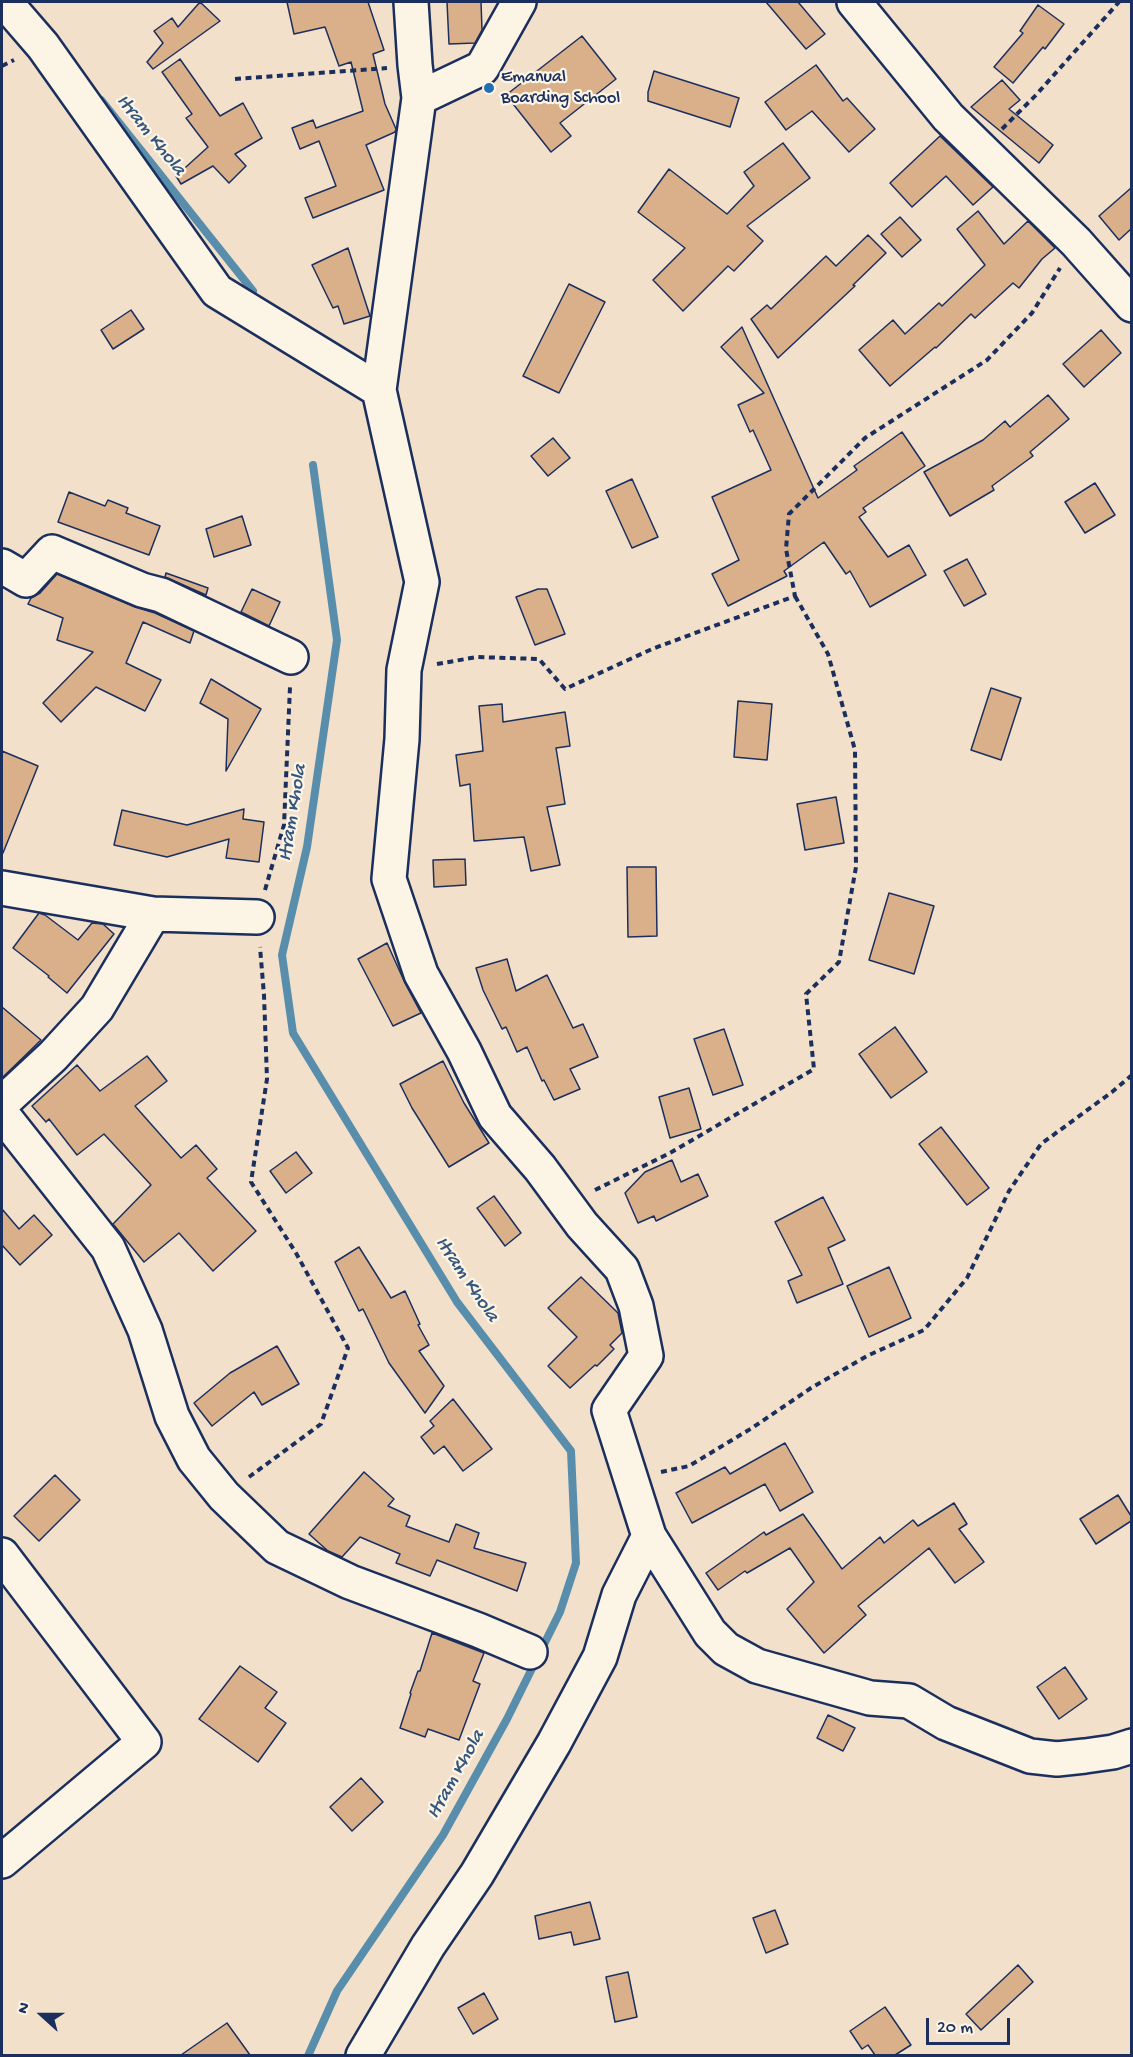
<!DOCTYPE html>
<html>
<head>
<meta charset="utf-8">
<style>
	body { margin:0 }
	#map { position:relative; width:1133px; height:2057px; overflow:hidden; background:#f2e0ca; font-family:"Gochi Hand",sans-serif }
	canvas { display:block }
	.frame { position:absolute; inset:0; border:3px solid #1b2f5e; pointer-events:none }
	.north { position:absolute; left:12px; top:1985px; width:60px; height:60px; -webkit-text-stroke:4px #fcf5e5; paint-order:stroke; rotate:291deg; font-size:16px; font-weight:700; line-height:24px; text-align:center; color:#1b2f5e }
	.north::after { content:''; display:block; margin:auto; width:21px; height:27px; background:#1b2f5e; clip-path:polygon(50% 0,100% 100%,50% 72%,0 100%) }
	.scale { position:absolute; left:926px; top:2018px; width:84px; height:27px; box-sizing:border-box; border:3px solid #1b2f5e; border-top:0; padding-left:8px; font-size:18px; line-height:21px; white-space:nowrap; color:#1b2f5e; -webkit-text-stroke:4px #fcf5e5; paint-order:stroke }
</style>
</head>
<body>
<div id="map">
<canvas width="1133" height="2057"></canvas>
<div class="frame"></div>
<div class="north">N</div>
<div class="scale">20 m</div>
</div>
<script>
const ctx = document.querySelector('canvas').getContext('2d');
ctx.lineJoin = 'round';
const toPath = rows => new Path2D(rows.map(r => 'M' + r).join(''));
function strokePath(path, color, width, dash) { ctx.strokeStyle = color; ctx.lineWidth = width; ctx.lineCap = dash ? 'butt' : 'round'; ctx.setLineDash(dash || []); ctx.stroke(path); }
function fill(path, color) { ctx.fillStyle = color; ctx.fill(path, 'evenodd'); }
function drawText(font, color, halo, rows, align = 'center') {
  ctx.font = font + ' "Gochi Hand",sans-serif'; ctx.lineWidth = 4.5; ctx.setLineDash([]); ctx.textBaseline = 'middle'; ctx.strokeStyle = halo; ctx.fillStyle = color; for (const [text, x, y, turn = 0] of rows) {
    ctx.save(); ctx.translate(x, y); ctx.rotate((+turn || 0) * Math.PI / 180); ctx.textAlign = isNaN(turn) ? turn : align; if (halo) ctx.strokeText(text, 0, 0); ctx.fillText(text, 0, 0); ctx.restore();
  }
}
strokePath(toPath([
	[101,100,253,291],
	[308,2056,337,1991,443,1835,507,1719,560,1612,576,1563,571,1451,457,1302,293,1033,282,955,307,847,337,640,313,465]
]), '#588eac', 8);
const building = toPath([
	[200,2,220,21,153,69,147,62,163,43,154,31,172,18,178,27,200,2],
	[287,2,368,2,384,50,373,54,385,104,396,129,395,132,366,145,384,190,313,218,305,198,336,186,319,141,300,149,292,128,313,120,316,128,363,111,351,62,339,66,325,27,294,34,287,2],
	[447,2,481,2,482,30,475,43,449,44,447,2],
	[766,2,798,2,825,34,806,49,766,2],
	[1038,5,1064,24,1045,49,1043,47,1013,83,994,67,1023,33,1020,31,1038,5],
	[582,36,616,79,560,123,571,136,551,152,506,95,582,36],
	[180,59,220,116,243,103,262,138,235,154,246,166,229,183,213,166,181,184,176,176,208,147,186,118,192,114,162,72,180,59],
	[816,65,843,101,847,98,875,129,849,152,812,111,786,130,765,102,816,65],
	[654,71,739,98,730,127,648,101,648,92,654,71],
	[1002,80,1020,100,1009,109,1053,145,1039,163,971,107,1002,80],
	[940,136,993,187,973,205,946,176,912,207,890,183,940,136],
	[783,143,810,178,747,226,763,241,734,271,728,266,683,311,653,280,685,248,638,212,669,169,727,214,754,186,744,172,783,143],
	[1131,188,1131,229,1119,240,1099,216,1131,188],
	[978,211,1004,244,1028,221,1055,248,1042,259,1019,288,1013,283,975,318,971,314,936,348,935,347,890,386,859,350,893,320,905,334,939,303,942,306,985,265,957,229,978,211],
	[900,217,921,240,902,257,881,234,900,217],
	[868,235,886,253,853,285,855,286,778,358,751,319,767,305,771,309,826,256,836,266,868,235],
	[348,248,370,316,344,324,338,306,333,308,312,265,348,248],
	[569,284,605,302,559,393,523,376,569,284],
	[131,310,144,329,113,349,101,330,131,310],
	[742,327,818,498,857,470,854,466,902,432,925,466,863,508,866,512,859,517,888,557,909,545,926,575,870,607,850,571,846,574,824,542,784,571,787,576,728,606,712,574,739,560,712,497,771,470,753,430,750,432,738,405,764,393,721,347,742,327],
	[1101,330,1121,353,1084,387,1063,364,1101,330],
	[1048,395,1069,419,1030,452,1033,456,992,486,994,490,950,516,924,472,983,440,1005,421,1010,427,1048,395],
	[553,438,570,458,548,476,531,456,553,438],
	[632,479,658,537,632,548,606,491,632,479],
	[1095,483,1115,515,1085,533,1065,502,1095,483],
	[69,492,105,506,108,500,128,508,126,513,160,526,149,555,58,522,69,492],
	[242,516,251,545,214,557,206,529,242,516],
	[967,559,986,594,964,606,944,571,967,559],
	[166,573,208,588,206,595,165,577,166,573],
	[57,574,135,607,155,613,194,631,190,643,143,622,126,663,161,680,145,711,96,687,61,722,43,703,93,652,57,640,63,618,28,604,31,598,40,593,57,574],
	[252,589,280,602,269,626,241,612,252,589],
	[538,589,547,589,565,634,535,645,516,597,538,589],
	[211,679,261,709,226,771,228,719,200,703,211,679],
	[991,688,1021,698,1001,760,971,750,991,688],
	[738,701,772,704,767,760,734,757,738,701],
	[502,704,503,722,565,712,570,746,556,748,565,804,547,807,560,865,531,871,524,837,474,841,470,784,460,786,456,755,483,751,479,706,502,704],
	[2,751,38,766,3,853,2,852,2,751],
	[836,797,844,843,805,850,797,804,836,797],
	[244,809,243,819,264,822,259,862,226,858,229,839,167,857,114,845,122,810,187,825,244,809],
	[465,859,466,885,434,887,433,860,465,859],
	[627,867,656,867,657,936,628,937,627,867],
	[889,893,934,906,914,974,869,960,889,893],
	[39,913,45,915,78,940,92,923,103,924,114,934,67,993,48,977,49,976,13,948,39,913],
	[387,943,405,983,421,1013,393,1026,358,959,387,943],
	[507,959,516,991,547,975,573,1028,583,1024,598,1057,570,1069,580,1089,554,1100,544,1080,542,1081,527,1047,517,1052,506,1027,502,1029,483,990,476,968,507,959],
	[2,1007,41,1040,2,1078,2,1007],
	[895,1027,927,1072,891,1098,859,1054,895,1027],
	[724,1029,743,1085,713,1095,694,1039,724,1029],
	[147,1056,167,1081,135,1106,181,1158,196,1145,217,1169,207,1178,256,1231,213,1271,179,1233,144,1262,113,1224,151,1185,104,1134,77,1155,49,1119,46,1122,32,1106,77,1065,100,1091,147,1056],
	[443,1061,464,1103,489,1143,449,1167,412,1108,400,1084,443,1061],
	[689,1088,701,1129,670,1138,659,1097,689,1088],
	[941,1127,989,1188,967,1205,919,1144,941,1127],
	[296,1152,312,1173,286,1193,270,1171,296,1152],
	[672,1160,681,1182,698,1174,708,1196,656,1221,654,1216,638,1223,625,1193,645,1172,672,1160],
	[494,1196,521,1233,505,1246,477,1208,494,1196],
	[823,1197,845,1240,828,1248,843,1284,797,1303,788,1281,802,1275,775,1222,823,1197],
	[2,1209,19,1229,34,1215,52,1235,20,1265,2,1245,2,1209],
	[359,1247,391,1298,405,1291,420,1324,418,1325,429,1345,419,1351,444,1386,425,1413,389,1363,363,1309,359,1311,335,1262,359,1247],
	[889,1267,911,1318,869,1337,847,1286,889,1267],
	[581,1277,618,1313,622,1333,610,1345,614,1349,597,1366,595,1365,570,1388,548,1366,577,1337,548,1308,581,1277],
	[277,1346,299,1384,262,1405,254,1392,212,1426,194,1403,230,1373,277,1346],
	[453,1399,492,1449,463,1471,444,1446,434,1454,421,1437,434,1426,430,1421,453,1399],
	[785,1443,813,1492,780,1511,765,1484,692,1523,676,1493,725,1467,730,1474,785,1443],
	[364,1472,394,1499,388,1506,410,1516,406,1526,449,1542,456,1524,479,1533,474,1548,526,1563,517,1591,437,1560,430,1576,396,1563,400,1554,360,1537,342,1557,328,1551,309,1534,364,1472],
	[55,1475,80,1500,39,1541,14,1516,55,1475],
	[1118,1495,1131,1516,1131,1521,1096,1544,1080,1519,1118,1495],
	[954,1503,967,1524,959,1529,984,1562,955,1583,929,1548,858,1606,866,1615,824,1653,787,1609,814,1582,790,1548,747,1573,745,1571,718,1590,706,1573,764,1532,766,1535,803,1514,842,1569,880,1537,884,1543,913,1520,918,1526,954,1503],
	[432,1633,484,1653,473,1681,480,1684,459,1740,428,1729,425,1737,400,1728,411,1694,410,1693,418,1671,420,1671,432,1633],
	[240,1666,277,1692,265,1708,286,1723,258,1762,199,1719,240,1666],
	[1065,1667,1087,1699,1059,1719,1037,1687,1065,1667],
	[828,1715,855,1728,843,1751,817,1738,828,1715],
	[361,1778,383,1802,352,1831,330,1807,361,1778],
	[590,1902,600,1939,574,1945,571,1932,539,1939,535,1916,590,1902],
	[775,1910,788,1944,766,1953,753,1918,775,1910],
	[1018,1965,1033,1982,981,2030,966,2014,1018,1965],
	[628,1972,637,2017,615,2022,606,1977,628,1972],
	[484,1993,498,2019,473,2034,458,2008,484,1993],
	[885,2007,911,2045,895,2055,875,2055,868,2045,862,2049,850,2031,885,2007],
	[227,2023,250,2055,181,2055,227,2023]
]);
fill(building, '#dab08b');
strokePath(building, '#1b2f5e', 1.5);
const minor = toPath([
	[5,2,43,46,217,291,379,390],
	[854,2,948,117,1076,242,1132,305],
	[419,98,482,68,519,2],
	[2,566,26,580,52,552,142,590,161,595,291,657],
	[2,888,153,914,257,917],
	[2,1103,53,1056,97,1008,153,914],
	[2,1114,108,1248,145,1330,172,1416,194,1459,224,1496,277,1547,350,1582,478,1630,530,1652],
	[649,1536,710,1633,726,1649,757,1666,870,1698,909,1701,946,1723,1030,1756,1057,1759,1085,1756,1113,1752,1132,1746],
	[2,1555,144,1742,2,1861],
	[363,2056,428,1946,477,1874,554,1743,600,1657,619,1595,649,1536,609,1410,646,1356,636,1306,622,1269,582,1225,540,1168,495,1116,464,1051,421,974,389,879,402,739,404,670,422,582,379,390,419,98,415,65,411,2]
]);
strokePath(minor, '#1b2f5e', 38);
strokePath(toPath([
	[2,66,14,60],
	[235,79,387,68],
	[1002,129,1036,95,1119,2],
	[437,664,477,657,539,659,565,689,652,649,795,596,786,549,789,514,865,438,987,360,1032,313,1060,268],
	[265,890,284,825,290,687],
	[595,1190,670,1153,814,1069,806,994,839,962,856,867,855,750,828,654,795,596],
	[661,1472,689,1466,752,1428,811,1388,867,1356,924,1330,967,1278,1009,1191,1041,1144,1112,1092,1132,1075],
	[249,1477,321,1424,348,1348,296,1253,251,1182,267,1079,264,995,260,947]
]), '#1b2f5e', 4, [6, 4.5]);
strokePath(minor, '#fcf5e5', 33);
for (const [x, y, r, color] of [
	[489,88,6,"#1f6fb2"]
]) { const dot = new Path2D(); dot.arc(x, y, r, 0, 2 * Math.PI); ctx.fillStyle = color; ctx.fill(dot); strokePath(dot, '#fcf5e5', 2); }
drawText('18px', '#1b2f5e', '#fcf5e5', [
	["Emanual",501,78],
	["Boarding School",501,99]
], 'left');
drawText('italic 20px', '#34567e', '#fcf5e5', [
	["Itram Khola",150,136,51],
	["Itram Khola",294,813,-81],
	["Itram Khola",466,1280,56],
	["Itram Khola",457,1775,-61]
]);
</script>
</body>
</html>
